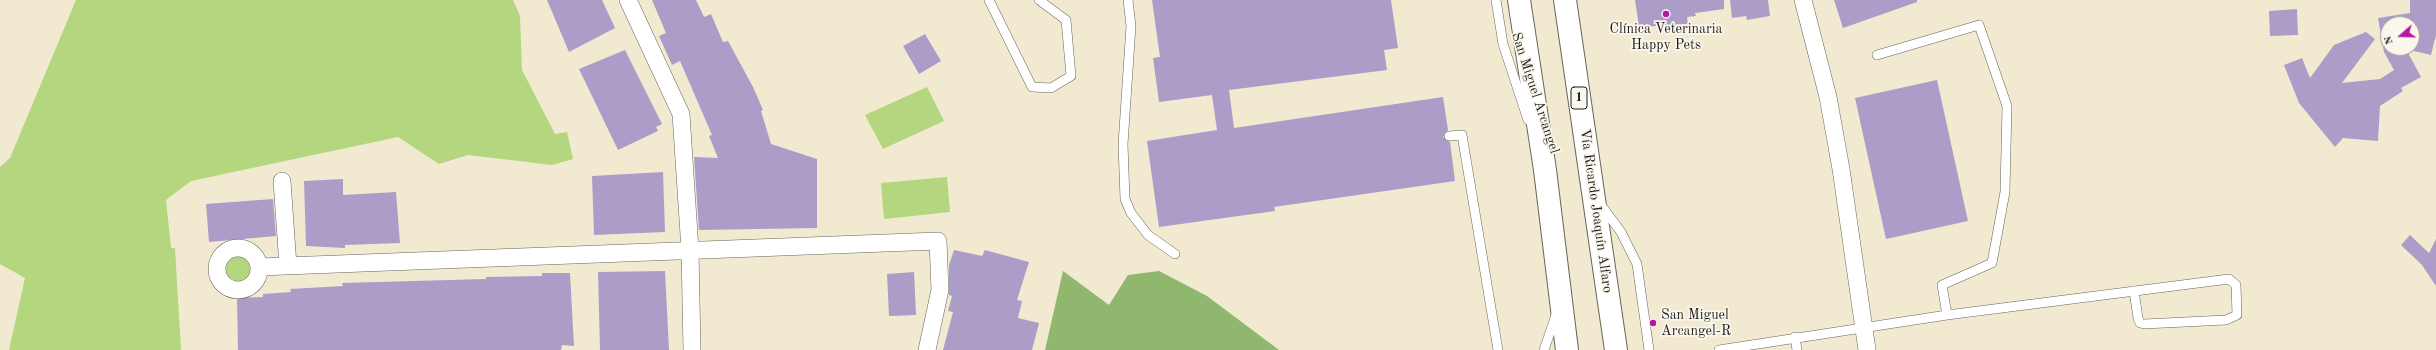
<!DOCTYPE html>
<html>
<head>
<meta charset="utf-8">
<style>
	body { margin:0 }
	#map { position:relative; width:2436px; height:350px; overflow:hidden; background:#f1ead1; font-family:"Old Standard TT",serif }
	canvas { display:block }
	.north { position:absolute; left:2380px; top:16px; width:40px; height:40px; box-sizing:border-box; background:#fbf7ec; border:1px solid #a29f99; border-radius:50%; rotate:250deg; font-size:11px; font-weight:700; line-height:16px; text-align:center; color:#1c1c1c }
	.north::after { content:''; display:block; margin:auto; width:14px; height:18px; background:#b5179e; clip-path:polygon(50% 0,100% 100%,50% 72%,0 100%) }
</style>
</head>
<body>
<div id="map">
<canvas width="2436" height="350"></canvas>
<div class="north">N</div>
</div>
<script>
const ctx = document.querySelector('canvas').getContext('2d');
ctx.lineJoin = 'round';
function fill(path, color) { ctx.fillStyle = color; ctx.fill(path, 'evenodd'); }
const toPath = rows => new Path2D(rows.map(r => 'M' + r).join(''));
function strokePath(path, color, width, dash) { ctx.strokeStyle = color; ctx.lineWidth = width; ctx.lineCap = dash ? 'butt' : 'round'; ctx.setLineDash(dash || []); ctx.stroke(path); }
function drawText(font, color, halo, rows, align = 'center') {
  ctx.font = font + ' "Old Standard TT",serif'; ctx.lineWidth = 3.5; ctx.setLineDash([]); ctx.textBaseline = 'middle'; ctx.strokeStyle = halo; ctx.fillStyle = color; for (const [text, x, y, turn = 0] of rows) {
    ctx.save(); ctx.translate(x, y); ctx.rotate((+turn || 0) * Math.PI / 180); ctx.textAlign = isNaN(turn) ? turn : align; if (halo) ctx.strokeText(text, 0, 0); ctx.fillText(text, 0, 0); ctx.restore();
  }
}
fill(toPath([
	[76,0,513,0,520,16,522,70,555,134,567,132,573,159,552,165,468,155,439,164,398,137,191,181,166,200,171,248,175,248,181,350,9,350,25,278,0,264,0,167,10,158],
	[927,87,944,121,883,149,865,115],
	[947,177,950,212,884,219,881,183],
	'224 269a14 14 0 1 1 28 0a14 14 0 1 1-28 0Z'
]), '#b4d67e');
fill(toPath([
	[1063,271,1109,305,1128,275,1159,271,1207,296,1279,350,1045,350]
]), '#8fb76d');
fill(toPath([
	[547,0,602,0,615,28,569,52],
	[652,0,696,0,704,17,711,14,723,42,728,41,753,87,763,110,761,111,771,144,817,159,817,228,699,230,694,157,718,158,709,136,712,135,680,61,672,65,659,36,666,33],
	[1152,0,1391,0,1398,48,1384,50,1387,70,1229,90,1234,128,1443,97,1448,130,1443,137,1450,142,1455,181,1274,207,1275,211,1159,227,1147,141,1217,130,1212,95,1159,102,1153,58,1160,57],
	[1635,0,1724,0,1724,9,1695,13,1696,16,1687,17,1688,24,1639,27],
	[1730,0,1768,0,1770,16,1747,20,1746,16,1732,18],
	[1834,0,1917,0,1917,2,1843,28],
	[2410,0,2436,0,2436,35,2431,55,2406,49,2421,77,2401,88,2403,91,2380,106,2378,141,2343,138,2335,147,2299,103,2284,65,2302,58,2310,78,2334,45,2366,32,2375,39,2342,83,2380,79,2394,70,2384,52,2378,18,2410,13],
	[2388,24,2412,24,2412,48,2388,48],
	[2297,9,2298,35,2270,36,2269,11],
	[925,34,941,61,919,74,903,46],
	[625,50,662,124,656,127,658,131,618,150,579,69],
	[1937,80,1968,221,1886,239,1855,98],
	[663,172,665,232,594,235,592,176],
	[343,179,343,195,396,192,400,243,345,245,345,248,306,246,304,181],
	[273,199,276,236,209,242,206,204],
	[2410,235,2429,253,2436,239,2436,286,2422,265,2401,245],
	[954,250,982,256,985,250,1029,262,1017,300,1022,301,1018,318,1039,323,1032,350,943,350,953,312,948,311,952,296,949,295,949,265],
	[665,271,669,350,600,350,598,272],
	[914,272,916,315,889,316,887,274],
	[542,273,570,273,574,346,562,345,561,350,238,350,237,298,263,297,263,294,291,292,290,289,343,286,342,283,486,279,486,277,542,276]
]), '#ab9dc8');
const service = toPath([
	[989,0,1032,87,1051,88,1071,76,1066,20,1039,0],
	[1128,0,1131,26,1123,144,1125,199,1131,213,1148,235,1175,254],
	[1496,0,1503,44,1528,120],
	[1877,55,1979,25,2007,106,2005,192,1992,263,1942,285,1947,315],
	[1449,136,1462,135,1498,350],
	[1601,205,1621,232,1637,264,1649,350],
	[1795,337,1797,350],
	[1544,350,1556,315],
	[1719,350,1947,315,2229,279,2236,285,2237,315,2226,320,2144,324,2140,323,2138,318,2134,291]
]);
const minor = toPath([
	[628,0,681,114,690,250,692,350],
	[1803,0,1828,97,1841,169,1867,350],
	[282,181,288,266],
	'217 269a21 21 0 1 1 42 0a21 21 0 1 1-42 0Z',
	[259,267,938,241,940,290,927,350]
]);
const primary = toPath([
	[1519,0,1545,170,1567,350],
	[1565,0,1616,350]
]);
strokePath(service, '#67645b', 10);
strokePath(minor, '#67645b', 18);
strokePath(primary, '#67645b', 24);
strokePath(service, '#fff', 9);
strokePath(minor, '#fff', 17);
strokePath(primary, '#fff', 22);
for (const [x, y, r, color] of [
	[1666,14,4,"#b5179e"],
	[1653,323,4,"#b5179e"]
]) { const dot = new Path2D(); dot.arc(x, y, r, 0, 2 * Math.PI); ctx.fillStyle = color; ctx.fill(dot); strokePath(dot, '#fbf7ec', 1.5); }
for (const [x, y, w] of [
	[1579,98,16]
]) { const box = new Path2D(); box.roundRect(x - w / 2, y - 11, w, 22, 3); ctx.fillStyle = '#fbf7ec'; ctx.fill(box); strokePath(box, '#1c1c1c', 1); }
drawText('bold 13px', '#1c1c1c', null, [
	["1",1579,98]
]);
drawText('14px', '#1c1c1c', '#fbf7ec', [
	["Clínica Veterinaria",1666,29],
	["Happy Pets",1666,45],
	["San Miguel",1661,315,"left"],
	["Arcangel-R",1661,331,"left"]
]);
drawText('14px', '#1c1c1c', '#fbf7ec', [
	["San Miguel Arcangel",1535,93,72],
	["Vía Ricardo Joaquín Alfaro",1596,211,82]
]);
</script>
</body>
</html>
